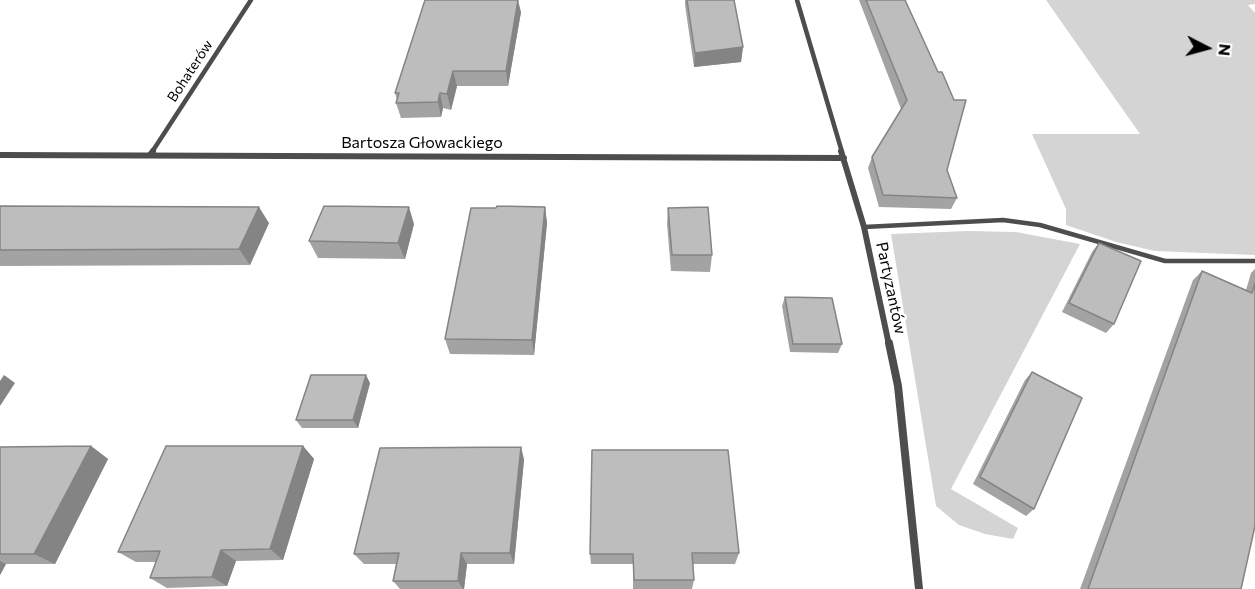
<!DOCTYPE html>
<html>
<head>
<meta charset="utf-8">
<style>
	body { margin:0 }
	#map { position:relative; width:1255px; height:589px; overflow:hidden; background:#fff; font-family:Commissioner,sans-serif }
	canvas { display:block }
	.north { position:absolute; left:1177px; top:18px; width:60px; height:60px; -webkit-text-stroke:4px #fff; paint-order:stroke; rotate:96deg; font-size:16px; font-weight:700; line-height:24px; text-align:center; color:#000 }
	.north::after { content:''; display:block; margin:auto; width:21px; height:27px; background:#000; clip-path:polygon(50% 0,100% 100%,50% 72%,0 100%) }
</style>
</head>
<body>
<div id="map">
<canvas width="1255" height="589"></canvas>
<div class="north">N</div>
</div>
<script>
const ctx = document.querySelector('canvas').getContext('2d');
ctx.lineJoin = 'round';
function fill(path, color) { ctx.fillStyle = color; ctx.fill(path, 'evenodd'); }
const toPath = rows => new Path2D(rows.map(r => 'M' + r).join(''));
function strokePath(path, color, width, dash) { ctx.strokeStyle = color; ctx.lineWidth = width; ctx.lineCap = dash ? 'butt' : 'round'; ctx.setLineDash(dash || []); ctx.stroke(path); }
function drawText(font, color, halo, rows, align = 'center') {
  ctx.font = font + ' Commissioner,sans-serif'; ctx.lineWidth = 4.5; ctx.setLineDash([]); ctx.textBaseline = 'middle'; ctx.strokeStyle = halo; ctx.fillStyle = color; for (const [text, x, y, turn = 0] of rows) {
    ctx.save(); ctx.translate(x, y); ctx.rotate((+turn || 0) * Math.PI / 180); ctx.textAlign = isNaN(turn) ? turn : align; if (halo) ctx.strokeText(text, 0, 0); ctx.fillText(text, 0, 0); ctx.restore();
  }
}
fill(toPath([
	[1046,0,1255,0,1255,4,1248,5,1255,13,1255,255,1155,251,1116,242,1066,225,1066,209,1032,134,1140,134],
	[968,231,1016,232,1080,244,951,489,1018,528,1013,539,985,534,959,525,936,506,891,234]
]), '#d4d4d4');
strokePath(toPath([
	[864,227,1003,220,1040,225,1165,261,1255,261]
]), '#4d4d4d', 4.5);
strokePath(toPath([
	[797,0,842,152],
	[152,152,251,0]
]), '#4d4d4d', 4.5);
strokePath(toPath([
	[841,151,864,227,889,345],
	[0,155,844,158],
	[150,155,153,151]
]), '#4d4d4d', 6);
strokePath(toPath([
	[889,343,898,386,919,589]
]), '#4d4d4d', 8);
fill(toPath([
	[685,0,734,0,743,47,741,62,694,67,685,5],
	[859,0,905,0,947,170,957,198,951,209,879,207,868,168,872,157,901,109],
	[521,12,508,86,457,86,451,110,443,108,441,117,401,118,396,103,397,100,395,93],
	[0,206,269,223,250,265,0,266],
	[545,207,547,223,534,355,450,354,445,339,496,208],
	[668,208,712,255,710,272,671,271,667,224],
	[414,224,405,259,318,258,309,241],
	[1099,243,1114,324,1106,333,1062,312,1092,252],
	[1255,269,1255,526,1241,589,1080,589,1193,280,1202,271,1246,290,1251,273],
	[785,297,842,344,838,353,790,352,782,306],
	[1032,372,1034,509,1026,516,973,484,1025,380],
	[370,383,358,428,302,428,296,420],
	[91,446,108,459,55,564,6,564,0,575,0,447],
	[303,446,314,459,283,560,236,561,227,586,167,588,150,578,156,562,136,562,118,552],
	[521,447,524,460,514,564,467,564,464,589,400,589,393,581,396,564,364,564,354,554],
	[739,553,735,564,693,564,694,580,692,589,633,589,633,564,591,564,590,554]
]), '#a3a3a3');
fill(toPath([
	[518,0,521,12,508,86,506,71],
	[743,47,741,62,694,67,695,53],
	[453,71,457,86,451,110,447,94],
	[440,93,443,108,441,117,438,102],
	[259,207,269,223,250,265,239,249],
	[409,207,414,224,405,259,398,243],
	[545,207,547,223,534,355,532,340],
	[4,375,15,383,0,406,0,381],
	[366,375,370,383,358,428,353,420],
	[91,446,108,459,55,564,34,554],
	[303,446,314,459,283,560,270,549],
	[521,447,524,460,514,564,510,553],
	[221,550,236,561,227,586,212,577],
	[461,553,467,564,464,589,463,589,458,581],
	[0,561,6,564,0,575]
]), '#848484');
const building = toPath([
	[425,0,518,0,506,71,453,71,447,94,440,93,438,102,396,103,399,93,395,93,425,0],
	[687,0,734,0,743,47,695,53,687,0],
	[866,0,905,0,938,72,942,72,954,100,966,100,947,170,957,198,883,195,872,157,907,100,866,0],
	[0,206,259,207,239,249,0,250,0,206],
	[324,206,409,207,398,243,309,241,324,206],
	[497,206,545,207,532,340,445,339,471,208,496,208,497,206],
	[708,207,712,255,672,255,668,208,708,207],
	[1099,243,1141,261,1114,324,1069,303,1099,243],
	[1202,271,1252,293,1255,283,1255,526,1241,589,1088,589,1202,271],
	[785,297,832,298,842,344,793,344,785,297],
	[1032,372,1082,398,1034,509,980,477,1032,372],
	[311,375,366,375,353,420,296,420,311,375],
	[91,446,34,554,0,554,0,447,91,446],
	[166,446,303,446,270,549,221,550,212,577,150,578,160,551,118,552,166,446],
	[521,447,510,553,461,553,458,581,393,581,399,553,354,554,380,448,521,447],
	[592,450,728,450,739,553,692,553,694,580,634,580,633,554,590,554,592,450]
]);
fill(building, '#bdbdbd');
strokePath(building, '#848484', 1.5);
drawText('14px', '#000', '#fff', [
	["Bohaterów",190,71,-57]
]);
drawText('16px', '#000', '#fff', [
	["Bartosza Głowackiego",422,143],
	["Partyzantów",891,288,78]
]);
</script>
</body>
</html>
